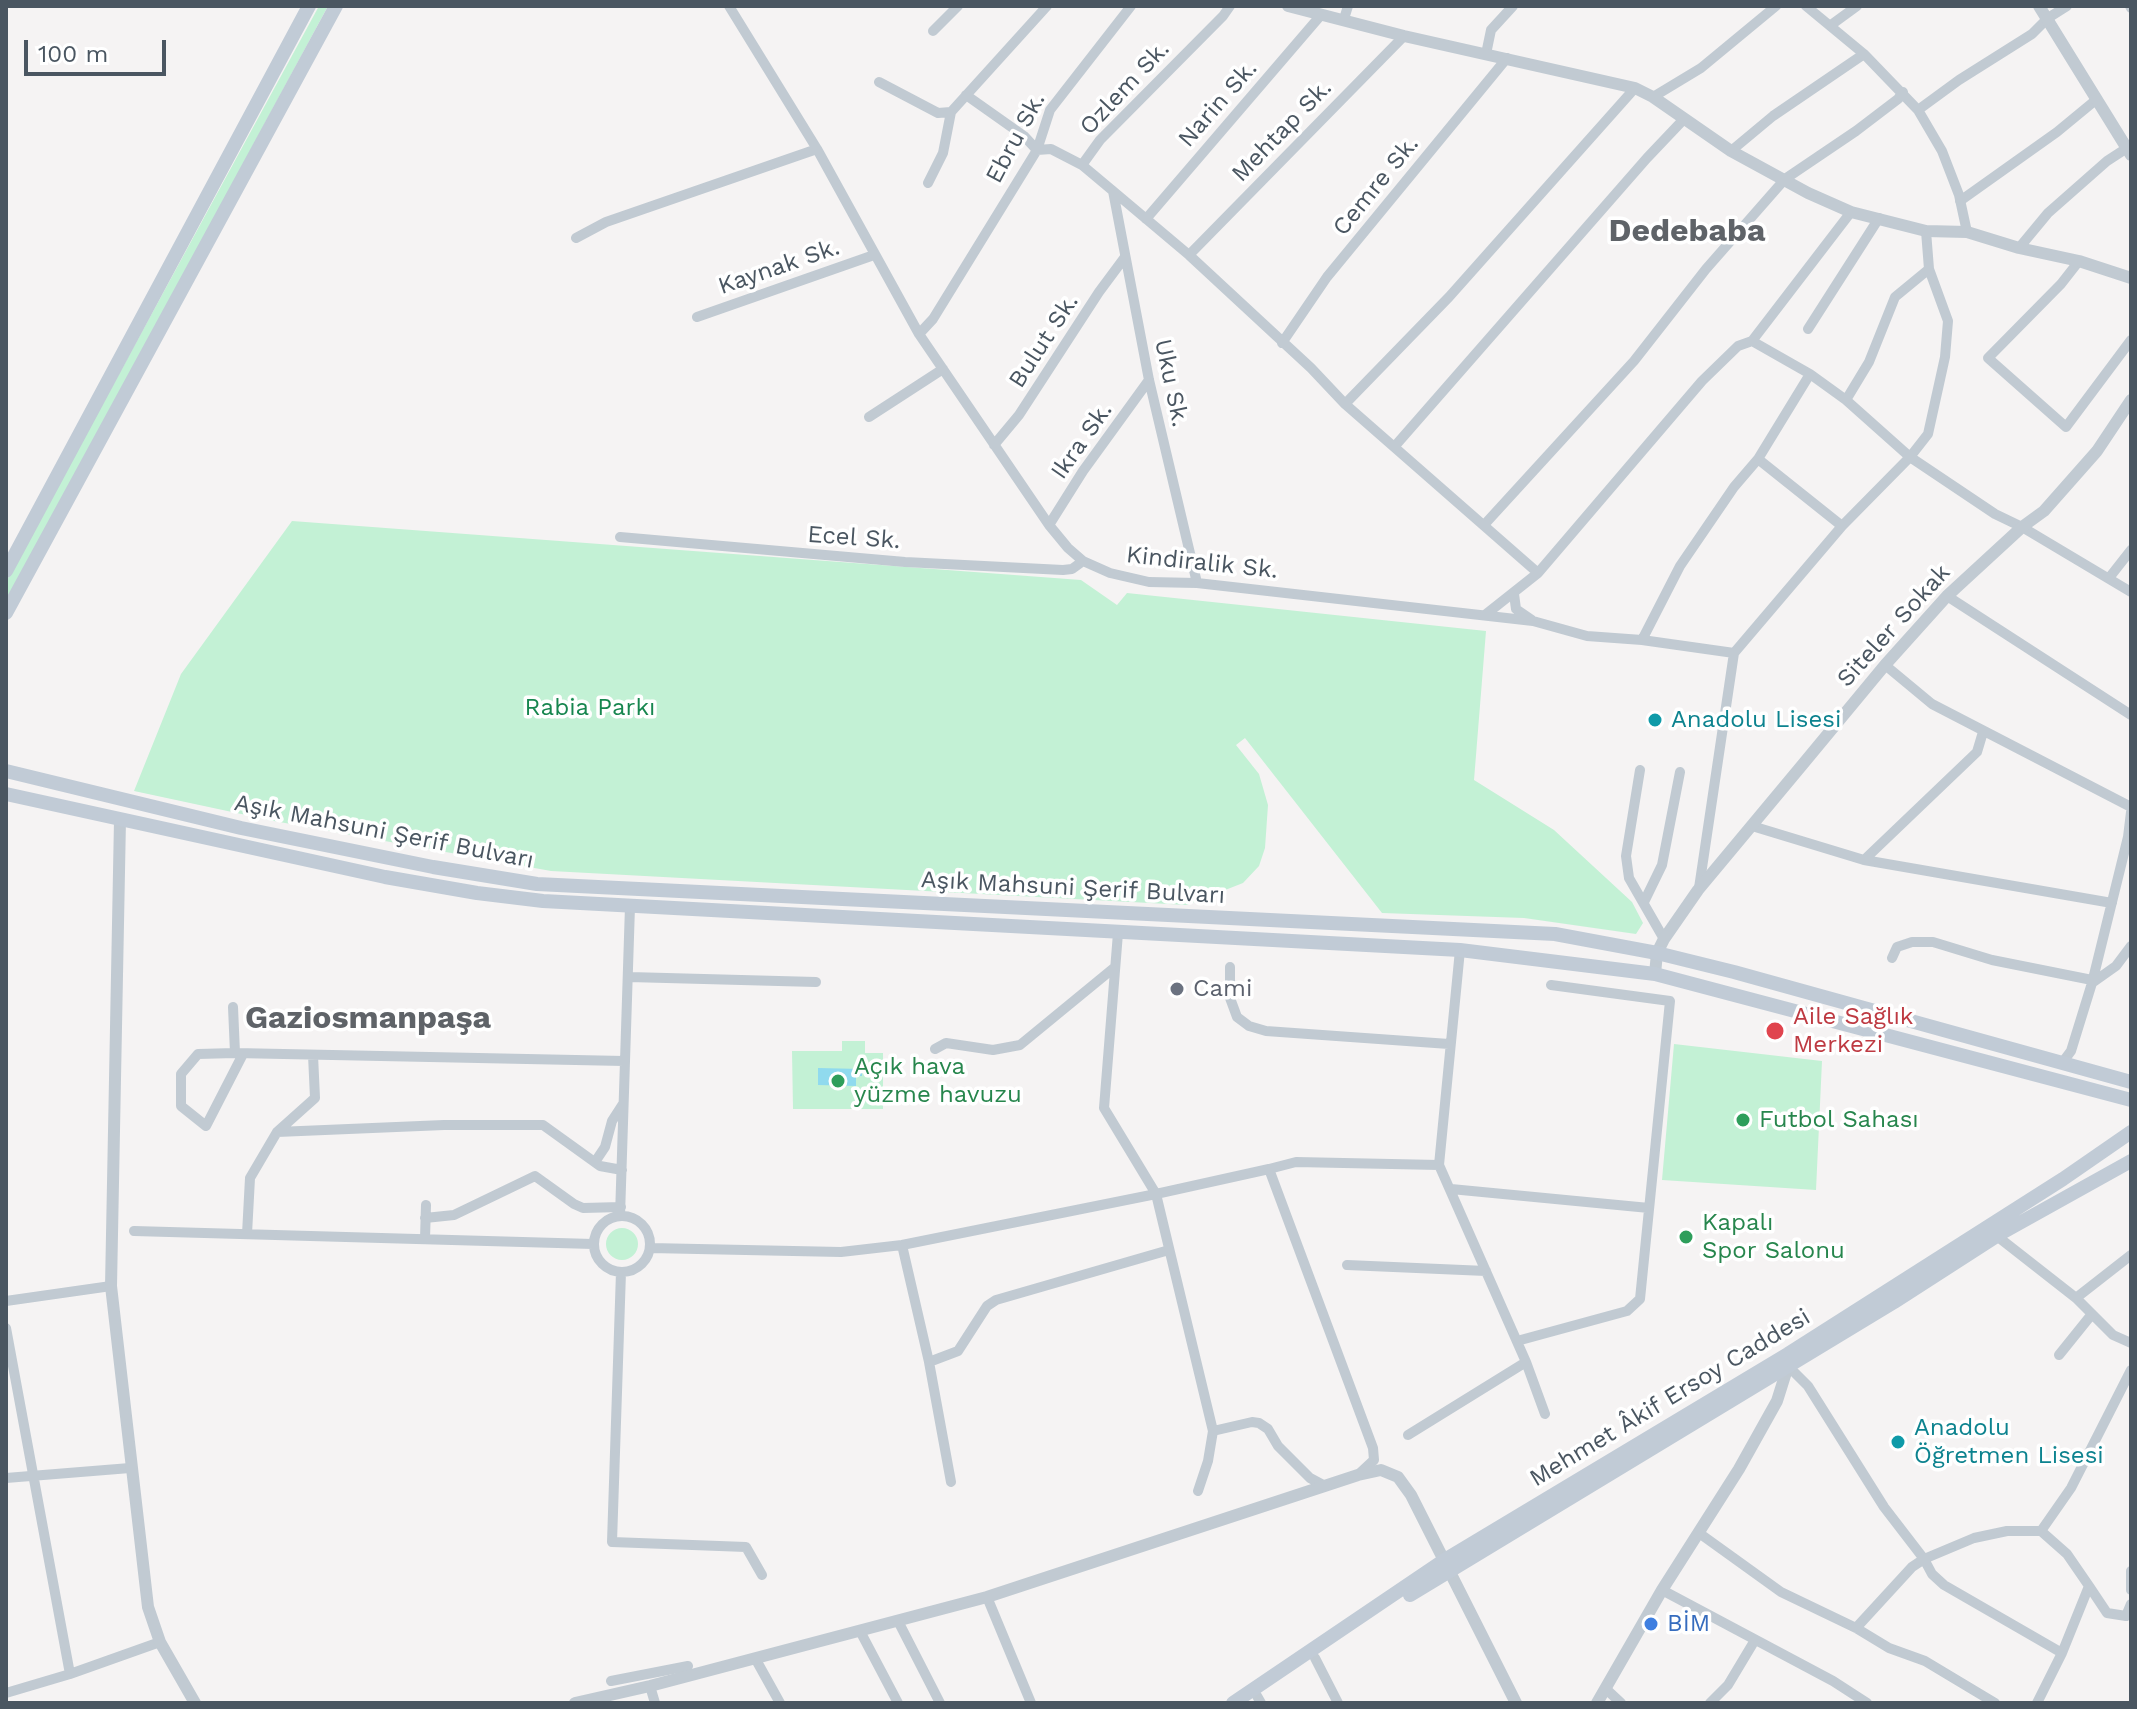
<!DOCTYPE html>
<html>
<head>
<meta charset="utf-8">
<style>
	body { margin:0 }
	#map { position:relative; width:2137px; height:1709px; overflow:hidden; background:#f5f3f3; font-family:"Work Sans",sans-serif }
	canvas { display:block }
	.frame { position:absolute; inset:0; border:8px solid #4a5661; pointer-events:none }
	.scale { position:absolute; left:24px; top:40px; width:142px; height:36px; box-sizing:border-box; border:4px solid #4a5661; border-top:0; padding-left:10px; font-size:24px; line-height:28px; white-space:nowrap; color:#4a5661; -webkit-text-stroke:6px #fff; paint-order:stroke }
</style>
</head>
<body>
<div id="map">
<canvas width="2137" height="1709"></canvas>
<div class="frame"></div>
<div class="scale">100 m</div>
</div>
<script>
const ctx = document.querySelector('canvas').getContext('2d');
ctx.lineJoin = 'round';
function fill(path, color) { ctx.fillStyle = color; ctx.fill(path, 'evenodd'); }
const toPath = rows => new Path2D(rows.map(r => 'M' + r).join(''));
function strokePath(path, color, width, dash) { ctx.strokeStyle = color; ctx.lineWidth = width; ctx.lineCap = dash ? 'butt' : 'round'; ctx.setLineDash(dash || []); ctx.stroke(path); }
function drawText(font, color, halo, rows, align = 'center') {
  ctx.font = font + ' "Work Sans",sans-serif'; ctx.lineWidth = 7; ctx.setLineDash([]); ctx.textBaseline = 'middle'; ctx.strokeStyle = halo; ctx.fillStyle = color; for (const [text, x, y, turn = 0] of rows) {
    ctx.save(); ctx.translate(x, y); ctx.rotate((+turn || 0) * Math.PI / 180); ctx.textAlign = isNaN(turn) ? turn : align; if (halo) ctx.strokeText(text, 0, 0); ctx.fillText(text, 0, 0); ctx.restore();
  }
}
fill(toPath([
	[319,6,328,6,6,604,6,582],
	[292,521,1081,580,1117,605,1127,593,1486,631,1474,780,1554,830,1632,902,1643,923,1636,934,1524,918,1382,913,1245,738,1236,745,1259,774,1268,805,1265,848,1259,866,1243,883,1187,905,551,871,274,821,134,791,181,674],
	[842,1041,865,1041,865,1053,883,1053,883,1109,793,1109,792,1051,842,1051],
	[1674,1044,1822,1061,1816,1190,1662,1180],
	'606 1244a16 16 0 1 1 32 0a16 16 0 1 1-32 0Z'
]), '#c3f1d5');
fill(toPath([
	[818,1068,862,1069,862,1076,856,1076,856,1086,818,1085]
]), '#90daee');
strokePath(toPath([
	[729,6,817,149,919,334,1049,525,1068,548,1083,561,1110,573,1149,582,1197,583,1533,621,1587,636,1642,640,1734,653,1699,888],
	[1806,6,1864,54,1918,110,1942,151,1959,195,1967,232],
	[2130,6,2131,8],
	[1344,19,1348,6],
	[1831,25,1857,6],
	[933,31,958,6],
	[1486,54,1491,30,1513,6],
	[879,82,938,113,951,112,1047,6],
	[966,95,1024,136,1037,150,1051,149,1082,165,1113,191,1189,255,1311,368,1345,404,1538,573],
	[1653,97,1701,68,1776,6],
	[1918,110,1959,80,2032,34,2048,18,2067,6],
	[1731,151,1773,116,1864,54],
	[1082,165,1100,140,1223,16,1230,6],
	[928,183,943,153,951,112],
	[1113,191,1149,380,1197,583],
	[1960,201,2057,132,2097,99],
	[1146,219,1321,15],
	[1926,231,1929,269,1948,321,1945,357,1928,434,1910,457,1995,514,2022,527,2131,592],
	[576,238,606,222,817,149],
	[2019,248,2048,213,2107,161,2127,148],
	[1189,255,1404,36],
	[2079,261,2061,284,1988,358,2066,427,2131,340],
	[697,317,874,255],
	[1808,329,1879,218],
	[919,334,933,319,1037,150,1050,110,1131,6],
	[1282,343,1327,277,1507,58],
	[1846,400,1869,362,1895,297,1929,269],
	[1345,404,1449,297,1635,88],
	[869,417,943,369],
	[994,445,1019,415,1099,292,1125,257],
	[1395,446,1647,158,1684,119],
	[1758,459,1842,526],
	[1049,525,1083,471,1149,380],
	[1484,525,1634,361,1706,269,1785,179,1856,131,1898,99,1903,92],
	[620,537,905,562,1063,570,1072,569,1083,561],
	[2109,578,2131,550],
	[1514,594,1516,609,1532,620],
	[1947,596,2131,715],
	[1485,615,1538,573,1702,381,1738,346,1752,341,1851,212],
	[1642,640,1680,566,1734,487,1758,459,1810,374],
	[1734,653,1842,526,1910,457,1846,400,1810,374,1752,341],
	[1885,665,1932,704,2131,807],
	[1640,770,1626,856,1629,878,1664,939],
	[1752,826,1864,860,2112,903],
	[1864,860,1977,752,1983,732],
	[1644,902,1662,865,1680,772],
	[1118,933,1104,1108,1156,1194,1213,1431],
	[1892,958,1897,947,1912,942,1933,942,1992,960,2092,980],
	[1230,967,1230,998,1237,1017,1249,1026,1266,1031,1449,1044],
	[629,977,816,982],
	[2092,983,2116,966,2131,946],
	[233,1007,235,1053],
	[935,1049,946,1043,993,1050,1020,1045,1115,967],
	[243,1054,206,1126,181,1106,181,1074,198,1054,235,1053,624,1061],
	[2062,1063,2071,1051,2092,983,2128,837,2131,812],
	[277,1132,444,1125,543,1125,600,1166,622,1170],
	[595,1162,605,1147,612,1121,623,1104],
	[1451,1189,1649,1208],
	[620,1216,630,906],
	'594 1244a28 28 0 1 1 56 0a28 28 0 1 1-56 0Z',
	[425,1218,454,1215,535,1176,574,1204,583,1208,621,1207],
	[134,1231,593,1244],
	[1993,1233,2076,1298,2113,1335,2131,1343],
	[247,1234,250,1178,277,1132,315,1098,313,1055],
	[425,1239,426,1205],
	[902,1245,929,1362,951,1482],
	[650,1248,841,1252,902,1245,1156,1194,1269,1169],
	[1347,1265,1486,1271],
	[621,1272,612,1542,746,1547,762,1575],
	[2076,1298,2131,1255],
	[6,1301,111,1286],
	[6,1328,70,1674,160,1642],
	[1517,1341,1627,1311,1640,1299,1670,1001,1551,985],
	[2059,1355,2092,1314],
	[929,1362,958,1351,987,1306,996,1300,1169,1250],
	[1526,1362,1545,1414],
	[1788,1366,1808,1386,1884,1507,1924,1559,1932,1574,1944,1585,2062,1653],
	[1408,1435,1526,1362,1439,1165,1460,950],
	[1359,1474,1374,1460,1373,1448,1269,1169,1296,1162,1439,1165],
	[6,1478,130,1468],
	[1198,1491,1208,1461,1213,1431,1252,1422,1259,1423,1268,1429,1278,1446,1310,1478,1325,1486],
	[2041,1531,2071,1488,2131,1370],
	[1699,1533,1781,1592,1856,1628,1889,1648,1925,1661,1995,1703],
	[2131,1571,2131,1590],
	[2089,1586,2107,1613,2126,1616,2131,1604],
	[1662,1590,1833,1681,1867,1703],
	[987,1597,1031,1703],
	[898,1621,940,1703],
	[1856,1628,1912,1567,1924,1559,1974,1538,2007,1531,2041,1531,2067,1554,2089,1586,2062,1653,2037,1703],
	[860,1631,898,1703],
	[755,1658,780,1703],
	[1315,1658,1338,1703],
	[611,1681,688,1666],
	[650,1686,655,1703],
	[1606,1689,1621,1703],
	[6,1693,70,1674],
	[1257,1696,1261,1703],
	[1710,1703,1728,1685,1755,1640]
]), '#c1cad2', 10);
strokePath(toPath([
	[1288,6,1404,36,1635,88,1653,97,1731,151,1808,193,1851,212,1926,231,1967,232,2019,248,2079,261,2131,278],
	[2039,6,2131,155],
	[120,820,111,1286,148,1607,160,1642,195,1703],
	[1655,974,1657,953,1664,939,1698,890,1803,764,1885,665,1947,596,2022,527,2044,511,2097,451,2131,400],
	[575,1703,650,1686,987,1597,1358,1475,1381,1470,1398,1477,1411,1495,1516,1703],
	[1597,1703,1662,1590,1739,1469,1777,1401,1788,1366]
]), '#c1cad2', 12);
strokePath(toPath([
	[6,571,309,6],
	[6,613,336,6],
	[6,771,241,828,433,867,537,884,1555,934,1657,953,1734,972,2131,1082],
	[6,794,385,877,477,893,543,901,1460,950,1655,974,2131,1100],
	[1410,1595,1894,1302,1998,1235,2131,1161],
	[1233,1703,1443,1561,1788,1354,2063,1179,2131,1132]
]), '#c1cbd6', 14);
for (const [x, y, r, color] of [
	[1655,720,8,"#0f9aa8"],
	[1177,989,8,"#6b7280"],
	[1775,1031,10,"#e0444e"],
	[838,1081,8,"#2e9e5b"],
	[1743,1120,8,"#2e9e5b"],
	[1686,1237,8,"#2e9e5b"],
	[1898,1442,8,"#0f9aa8"],
	[1651,1624,8,"#3f7fe0"]
]) { const dot = new Path2D(); dot.arc(x, y, r, 0, 2 * Math.PI); ctx.fillStyle = color; ctx.fill(dot); strokePath(dot, '#fff', 3); }
drawText('24px', '#4a5661', '#fff', [
	["Ozlem Sk.",1125,88,-47],
	["Narin Sk.",1218,104,-49],
	["Mehtap Sk.",1282,131,-46],
	["Ebru Sk.",1016,138,-62],
	["Cemre Sk.",1376,186,-51],
	["Kaynak Sk.",779,267,-19],
	["Bulut Sk.",1044,341,-57],
	["Uku Sk.",1171,383,78],
	["Ikra Sk.",1082,441,-55],
	["Ecel Sk.",854,538,4],
	["Kindiralik Sk.",1202,563,6],
	["Siteler Sokak",1894,626,-48],
	["Aşık Mahsuni Şerif Bulvarı",384,832,11],
	["Aşık Mahsuni Şerif Bulvarı",1073,888,3],
	["Mehmet Âkif Ersoy Caddesi",1670,1398,-31]
]);
drawText('24px', '#17864f', '#fff', [
	["Rabia Parkı",590,708]
]);
drawText('24px', '#0d838f', '#fff', [
	["Anadolu Lisesi",1671,720],
	["Anadolu",1914,1428],
	["Öğretmen Lisesi",1914,1456]
], 'left');
drawText('24px', '#5b616d', '#fff', [
	["Cami",1193,989]
], 'left');
drawText('24px', '#be3a42', '#fff', [
	["Aile Sağlık",1793,1017],
	["Merkezi",1793,1045]
], 'left');
drawText('24px', '#27864d', '#fff', [
	["Açık hava",854,1067],
	["yüzme havuzu",854,1095],
	["Futbol Sahası",1759,1120],
	["Kapalı",1702,1223],
	["Spor Salonu",1702,1251]
], 'left');
drawText('24px', '#366cbe', '#fff', [
	["BİM",1667,1624]
], 'left');
drawText('bold 32px', '#5f6368', '#fff', [
	["Dedebaba",1687,232],
	["Gaziosmanpaşa",368,1019]
]);
</script>
</body>
</html>
